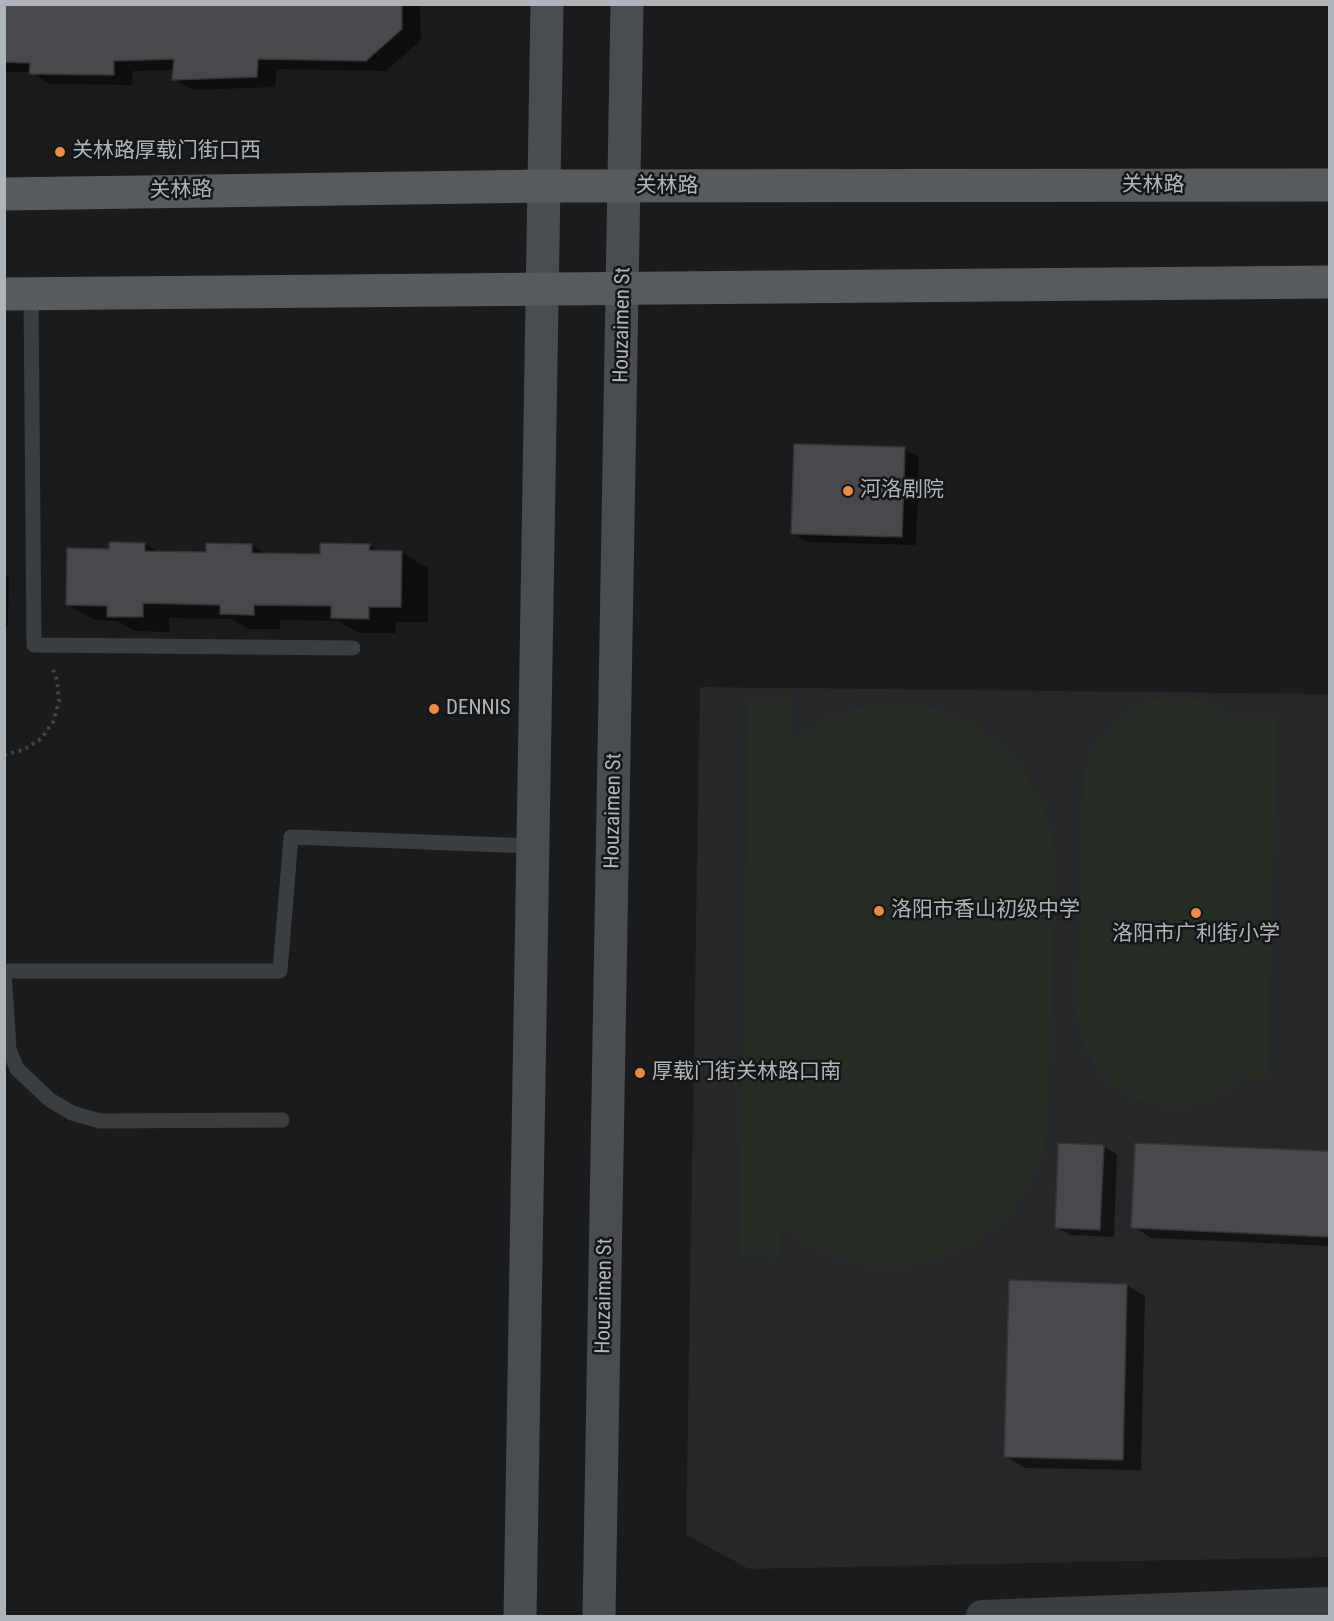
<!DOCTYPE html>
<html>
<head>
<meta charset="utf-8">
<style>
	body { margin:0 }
	#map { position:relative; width:1334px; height:1621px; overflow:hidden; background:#1a1b1c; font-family:"Roboto Condensed",sans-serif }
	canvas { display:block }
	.frame { position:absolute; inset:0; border:6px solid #adb5bb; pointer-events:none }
</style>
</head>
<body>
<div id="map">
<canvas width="1334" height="1621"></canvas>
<div class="frame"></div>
</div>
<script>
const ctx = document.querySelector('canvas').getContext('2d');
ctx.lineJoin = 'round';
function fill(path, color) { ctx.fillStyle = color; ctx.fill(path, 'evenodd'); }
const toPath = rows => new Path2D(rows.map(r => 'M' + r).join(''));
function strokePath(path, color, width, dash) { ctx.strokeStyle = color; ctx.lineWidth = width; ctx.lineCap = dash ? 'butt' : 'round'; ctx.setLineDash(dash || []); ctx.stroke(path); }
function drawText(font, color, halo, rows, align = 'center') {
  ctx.font = font + ' "Roboto Condensed","Noto Sans SC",sans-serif'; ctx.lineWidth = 5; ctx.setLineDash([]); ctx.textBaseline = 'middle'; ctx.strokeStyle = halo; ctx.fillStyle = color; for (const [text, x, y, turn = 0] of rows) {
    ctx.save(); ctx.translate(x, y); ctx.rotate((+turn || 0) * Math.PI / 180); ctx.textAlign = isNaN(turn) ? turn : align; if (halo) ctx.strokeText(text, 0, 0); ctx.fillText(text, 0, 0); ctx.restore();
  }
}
fill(toPath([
	[700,687,1329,694,1329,1557,749,1569,686,1535]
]), '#262729');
fill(toPath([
	[749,697,792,697,791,738,834,714,882,703,931,707,955,715,978,727,1017,761,1043,804,1051,831,1055,858,1048,1129,1042,1156,1031,1181,1016,1205,998,1225,976,1242,951,1255,925,1264,897,1267,869,1266,842,1261,816,1251,782,1228,781,1258,739,1257],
	[1181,697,1212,703,1226,711,1278,713,1267,1077,1244,1077,1219,1097,1189,1107,1157,1106,1126,1096,1101,1076,1084,1048,1077,1017,1082,796,1086,765,1100,736,1123,714,1151,700]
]), '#252c24');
fill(toPath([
	[4,4,420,4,421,40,386,71,277,69,275,87,193,90,174,79,175,70,133,71,132,85,50,84,30,72,4,72],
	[904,449,919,457,916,545,807,542,792,533],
	[145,544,159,552,207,553,252,545,268,555,321,556,369,545,381,552,401,552,428,568,428,622,395,622,396,633,359,633,338,621,280,620,280,629,248,629,232,619,169,618,169,632,135,631,117,621,95,620,68,605,110,550],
	[4,575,9,577,8,626,4,626],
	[1103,1146,1117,1154,1114,1237,1070,1235,1056,1227],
	[1330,1153,1330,1246,1152,1238,1133,1227],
	[1127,1285,1145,1296,1141,1470,1025,1468,1006,1457]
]), '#0007');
const building = toPath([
	[4,4,402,4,402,29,366,61,258,59,257,77,172,80,174,59,114,61,114,75,29,74,30,63,4,62,4,4],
	[794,444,905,447,902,537,791,534,794,444],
	[109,542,145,543,145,551,206,552,206,543,252,544,252,553,320,554,320,543,370,544,369,550,402,551,401,607,369,607,369,619,331,618,331,606,254,605,254,615,220,614,220,605,143,603,143,617,107,617,107,606,66,605,67,548,109,549,109,542],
	[1058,1143,1104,1145,1100,1230,1055,1228,1058,1143],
	[1135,1143,1330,1151,1330,1237,1131,1228,1135,1143],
	[1009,1280,1127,1284,1123,1460,1004,1457,1009,1280]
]);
fill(building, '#47494c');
strokePath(building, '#343538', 1.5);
strokePath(toPath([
	[4,755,23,750,41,739,53,722,59,701,57,680,52,667]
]), '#414548', 4, [3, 4.5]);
strokePath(toPath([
	[31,294,34,645,353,648],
	[4,971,9,1049,17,1069,50,1100,72,1113,100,1121,282,1120],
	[6,971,280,971,291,837,532,846]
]), '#3b3e41', 15);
strokePath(toPath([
	[982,1616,1330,1603]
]), '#3b3e41', 32);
strokePath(toPath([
	[520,1616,547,4],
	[599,1616,627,4]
]), '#494d51', 33);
strokePath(toPath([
	[4,194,544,186,1330,185],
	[4,294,1330,282]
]), '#575b60', 33);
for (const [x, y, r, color] of [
	[60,152,6,"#ed8c41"],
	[848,491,6,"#ed8c41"],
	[434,709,6,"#ed8c41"],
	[879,911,6,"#ed8c41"],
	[1196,913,6,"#ed8c41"],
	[640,1073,6,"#ed8c41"]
]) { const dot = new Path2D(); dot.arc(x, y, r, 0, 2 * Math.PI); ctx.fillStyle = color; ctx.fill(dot); strokePath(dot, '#151617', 2); }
drawText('21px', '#adb5bb', '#151617', [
	["关林路厚载门街口西",72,152],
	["河洛剧院",860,491],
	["DENNIS",446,709],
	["洛阳市香山初级中学",891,911],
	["洛阳市广利街小学",1196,935,"center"],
	["厚载门街关林路口南",652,1073]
], 'left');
drawText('21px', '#adb5bb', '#151617', [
	["关林路",1153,186],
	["关林路",667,187],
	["关林路",181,191,-1],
	["Houzaimen St",623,325,-89],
	["Houzaimen St",614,811,-89],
	["Houzaimen St",605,1296,-89]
]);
</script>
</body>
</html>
